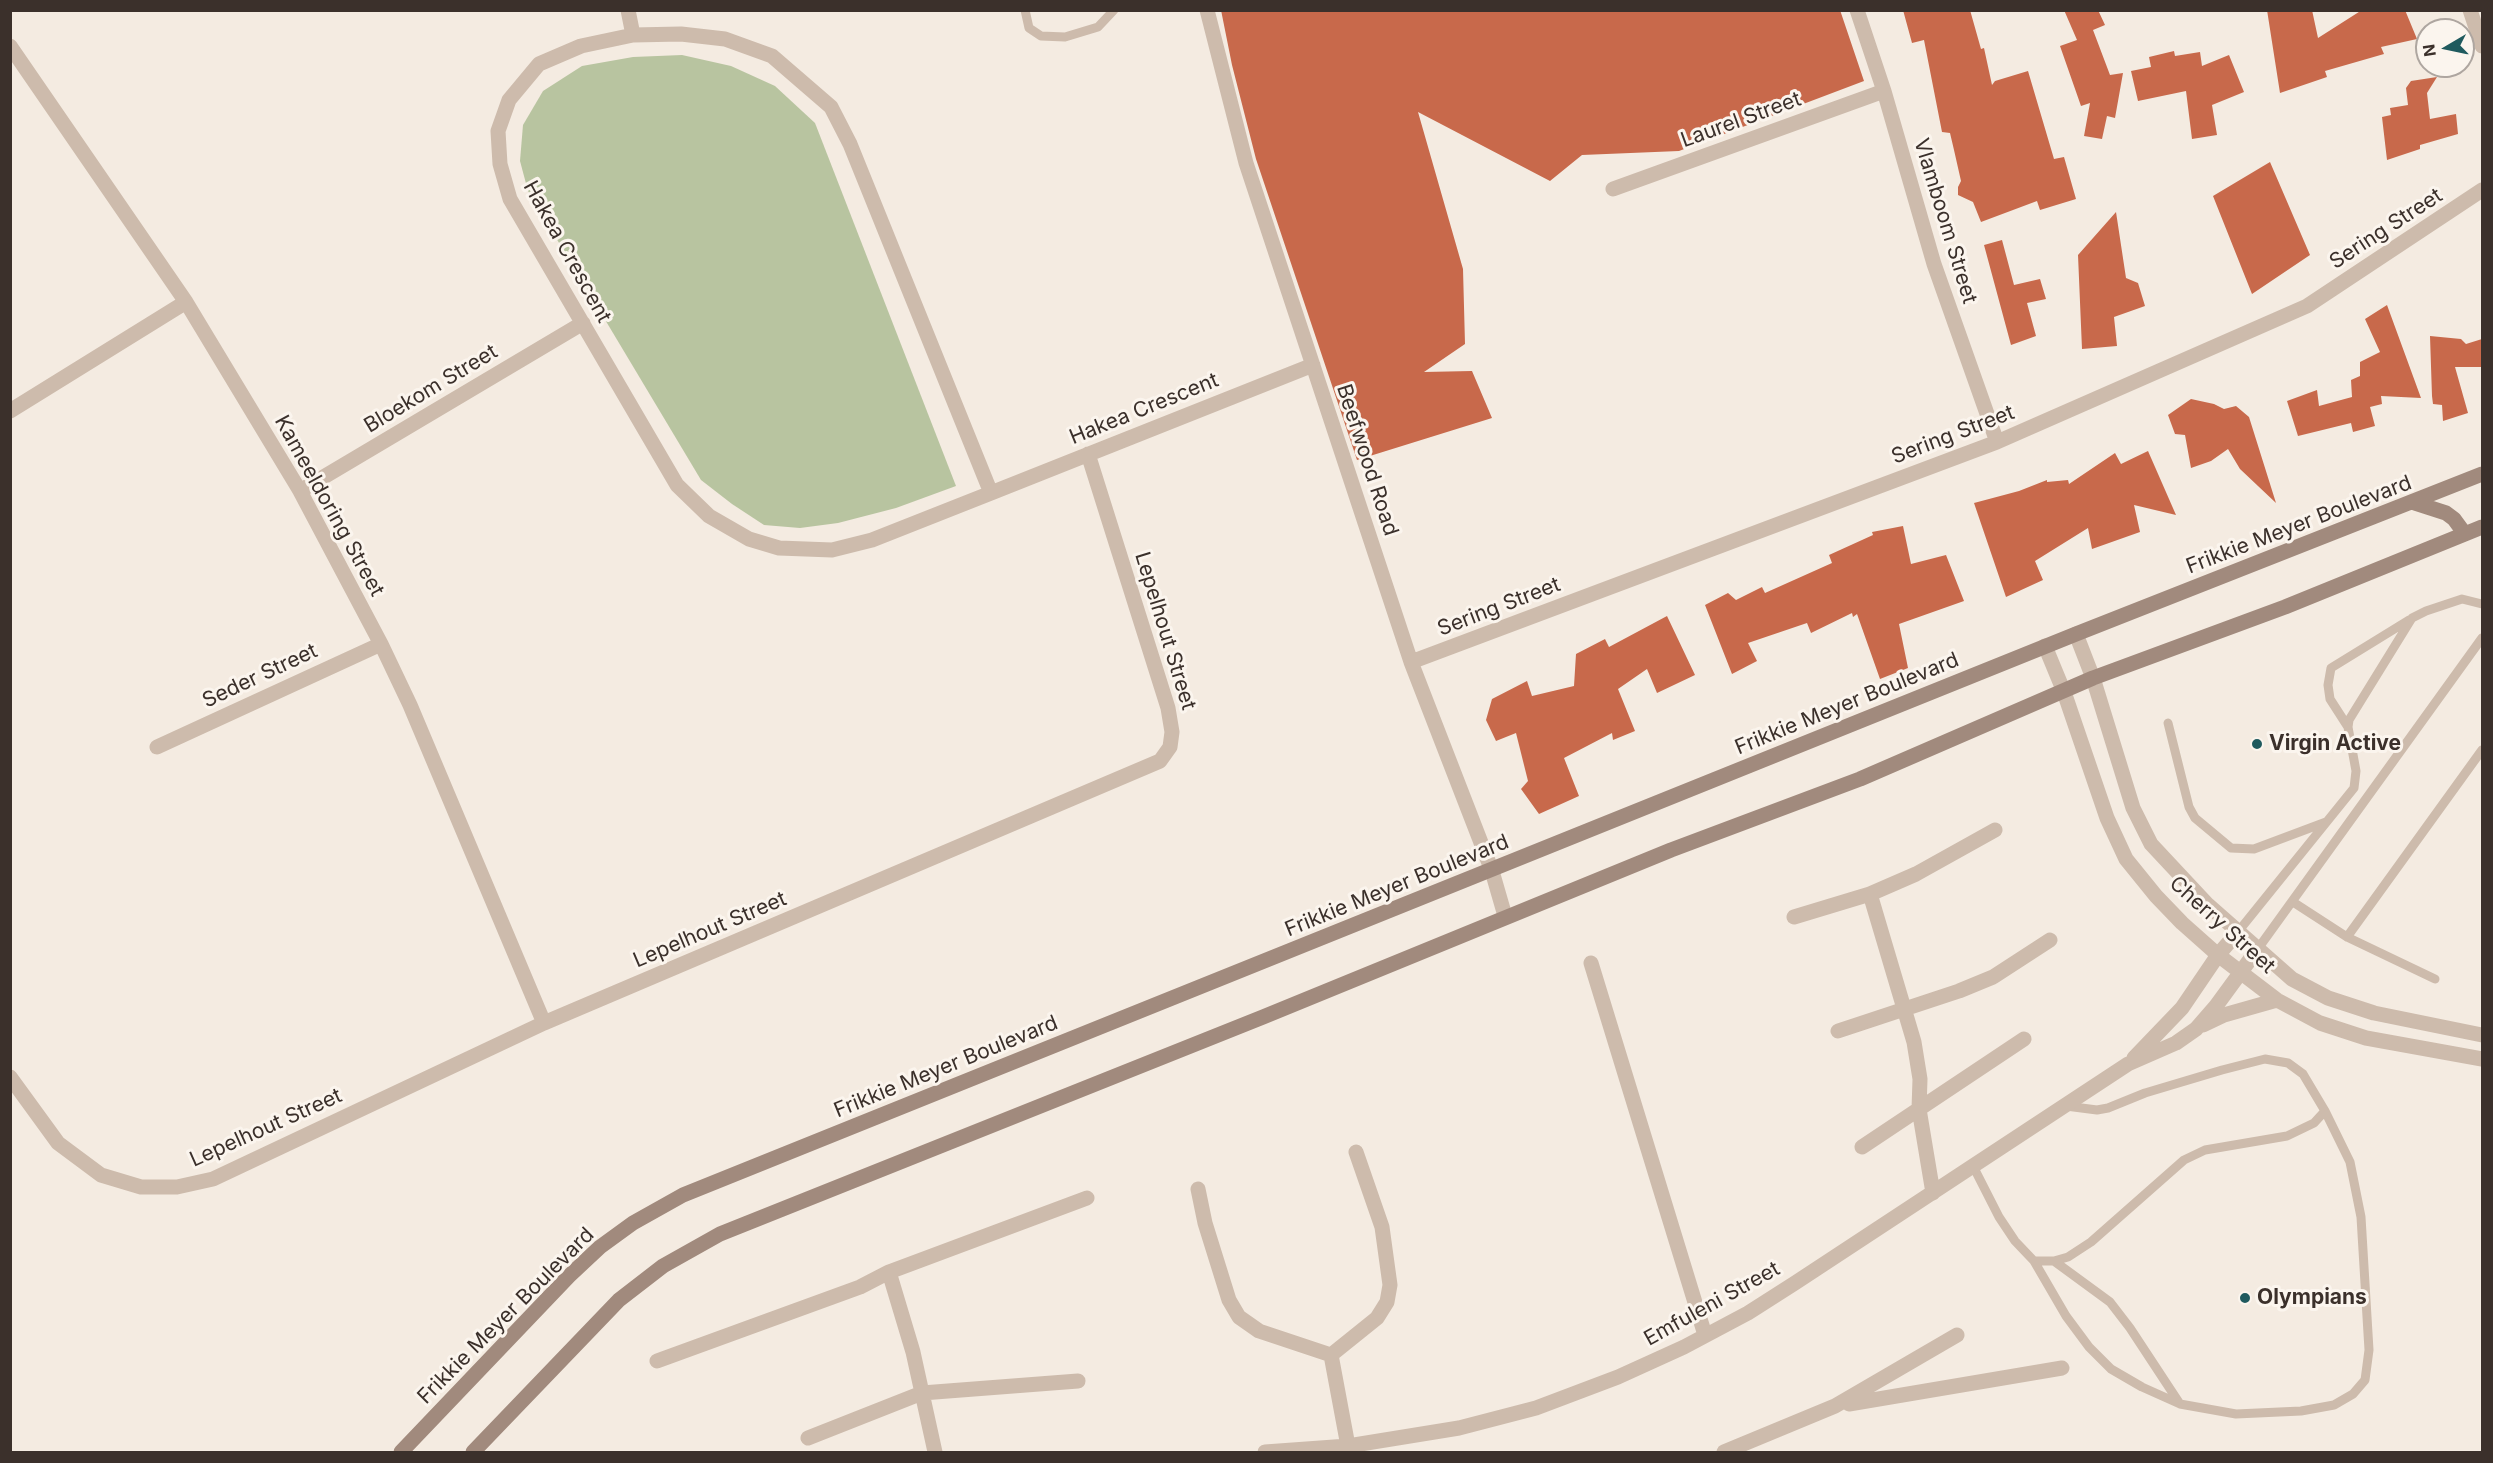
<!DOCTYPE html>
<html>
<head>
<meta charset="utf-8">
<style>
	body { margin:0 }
	#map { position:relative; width:2493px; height:1463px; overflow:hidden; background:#f4ebe1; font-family:Inter,sans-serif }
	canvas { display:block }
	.frame { position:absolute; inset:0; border:12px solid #3b302b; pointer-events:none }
	.north { position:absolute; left:2415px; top:18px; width:60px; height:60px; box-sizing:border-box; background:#fbf5ee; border:2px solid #aea6a0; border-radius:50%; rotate:261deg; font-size:16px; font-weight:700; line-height:24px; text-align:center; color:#3b302b }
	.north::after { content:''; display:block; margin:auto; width:21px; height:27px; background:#1f5a5e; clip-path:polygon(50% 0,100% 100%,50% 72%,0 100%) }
</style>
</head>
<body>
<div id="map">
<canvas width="2493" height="1463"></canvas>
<div class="frame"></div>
<div class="north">N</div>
</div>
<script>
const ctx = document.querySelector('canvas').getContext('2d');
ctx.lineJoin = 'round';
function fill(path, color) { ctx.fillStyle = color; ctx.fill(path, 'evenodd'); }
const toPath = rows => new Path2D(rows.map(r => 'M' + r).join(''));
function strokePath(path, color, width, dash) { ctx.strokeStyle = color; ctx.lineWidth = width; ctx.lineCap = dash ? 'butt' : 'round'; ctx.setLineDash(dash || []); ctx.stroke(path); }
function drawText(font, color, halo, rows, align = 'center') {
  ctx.font = font + ' Inter,sans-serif'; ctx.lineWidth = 6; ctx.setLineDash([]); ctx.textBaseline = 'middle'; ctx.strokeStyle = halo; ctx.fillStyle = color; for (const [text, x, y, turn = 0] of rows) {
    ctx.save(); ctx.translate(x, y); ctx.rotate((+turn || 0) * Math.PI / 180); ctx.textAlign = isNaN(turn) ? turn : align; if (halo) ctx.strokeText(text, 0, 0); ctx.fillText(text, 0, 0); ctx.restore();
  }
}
fill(toPath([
	[682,55,731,66,775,86,815,123,956,486,896,508,838,523,800,528,764,525,732,504,701,480,528,191,520,161,523,125,543,91,582,66,633,57]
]), '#b8c4a0');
fill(toPath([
	[1221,10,1840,10,1864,81,1679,151,1582,155,1550,181,1418,112,1463,269,1465,344,1424,372,1472,371,1492,418,1357,460,1256,159,1232,65],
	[1903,10,1970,10,1981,49,1984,48,1992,85,1995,81,2028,71,2054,159,2064,157,2076,199,2040,210,2037,201,1981,222,1973,202,1958,195,1958,187,1961,181,1954,150,1950,133,1942,132,1924,40,1912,43],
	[2064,10,2098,10,2105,25,2093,30,2110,75,2123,73,2115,118,2107,116,2102,139,2084,136,2090,103,2081,106,2060,46,2077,40],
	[2267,10,2312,10,2318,38,2362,10,2405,10,2417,39,2381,47,2384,54,2325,71,2327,77,2280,93],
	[2174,51,2175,56,2200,52,2202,66,2229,55,2244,92,2212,105,2217,135,2192,139,2186,91,2138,101,2131,71,2151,67,2149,57],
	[2437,77,2427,93,2430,119,2456,114,2458,134,2420,145,2420,149,2387,160,2382,117,2391,115,2390,108,2408,105,2406,88,2411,81],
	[2270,162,2310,255,2252,294,2213,196],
	[2116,212,2126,278,2138,283,2145,306,2114,317,2117,346,2082,349,2078,255],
	[2002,240,2014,285,2040,279,2046,299,2027,303,2036,336,2011,345,1984,245],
	[2387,305,2421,398,2381,396,2382,404,2370,407,2375,426,2353,432,2351,423,2298,436,2287,401,2317,390,2319,406,2352,397,2351,380,2360,376,2360,362,2380,352,2365,319],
	[2430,336,2461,339,2466,344,2482,339,2482,367,2455,367,2468,413,2443,421,2442,405,2433,404,2432,396],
	[2191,399,2214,404,2224,409,2236,406,2249,417,2276,503,2240,469,2228,449,2211,461,2191,468,2185,435,2175,434,2168,415],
	[2148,451,2176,515,2134,505,2140,532,2092,549,2088,528,2035,561,2043,580,2006,597,1974,503,2019,491,2047,480,2047,482,2068,480,2069,484,2115,453,2121,464],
	[1903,526,1911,564,1946,555,1964,601,1899,624,1908,668,1880,679,1857,614,1853,617,1852,613,1811,633,1807,623,1748,643,1757,661,1732,674,1705,605,1728,593,1736,600,1762,587,1765,593,1832,563,1829,555,1873,535,1872,532],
	[1667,616,1695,675,1657,693,1647,669,1618,689,1635,731,1613,740,1612,733,1564,758,1579,796,1539,814,1521,789,1528,781,1516,733,1496,741,1486,720,1492,699,1527,681,1532,696,1574,686,1576,654,1605,639,1609,647]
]), '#c8694b');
strokePath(toPath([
	[1025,10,1029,28,1041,36,1065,37,1098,27,1114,10],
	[2168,723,2189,807,2195,818,2231,848,2254,849,2326,822],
	[2348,727,2330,699,2328,685,2331,668,2409,620],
	[2293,902,2347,937,2435,979],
	[2237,933,2354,788,2356,771,2348,727,2349,720,2412,618,2426,611,2462,599,2482,604],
	[2347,937,2482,750],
	[2257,950,2482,638],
	[2066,1106,2097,1110,2108,1108,2145,1093,2222,1070,2265,1059,2288,1063,2303,1074,2325,1111],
	[1973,1166,1999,1217,2015,1241,2034,1261,2054,1261,2068,1257,2091,1242,2184,1160,2205,1150,2287,1136,2314,1123,2325,1111,2350,1162,2361,1217,2369,1350,2365,1380,2353,1394,2334,1405,2301,1411,2236,1414,2180,1404,2142,1387,2111,1369,2089,1347,2066,1316,2034,1261],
	[2054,1261,2110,1302,2130,1328,2180,1404]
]), '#cdbbac', 9);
strokePath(toPath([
	[628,10,633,35],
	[1207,10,1246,163,1411,662,1492,871,1505,916],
	[1857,10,1884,91,1934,264,1997,442],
	[2470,10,2482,46],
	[681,34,725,39,772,56,831,107,850,144,869,191,991,493,872,540,832,550,779,548,749,539,709,516,677,485,510,199,500,164,498,131,509,100,539,64,581,46,633,35,681,34],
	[10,46,186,302,300,491,381,644,410,705,544,1023],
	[1613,189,1884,91],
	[10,411,186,302],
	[300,491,583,323],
	[991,493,1313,365],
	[2076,634,2093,678,2133,808,2151,844,2208,905,2292,979,2328,998,2374,1013,2482,1035],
	[2045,646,2064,692,2107,818,2126,859,2156,896,2182,923,2218,955,2277,1000,2320,1023,2366,1038,2482,1059],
	[1411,662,1997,442,2307,306,2482,190],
	[157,747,381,644],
	[1870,894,1914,1042,1920,1079,1919,1109,1933,1193],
	[1794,917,1870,894,1916,874,1995,830],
	[1591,963,1705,1335],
	[2203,1025,2224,1015,2277,1000],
	[1838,1031,1959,991,1993,977,2050,940],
	[2134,1058,2182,1008,2218,955,2237,933],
	[10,1077,58,1143,101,1175,141,1187,177,1187,213,1179,544,1023,1160,761,1170,747,1172,732,1168,708,1088,454],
	[1862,1147,2024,1039],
	[1198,1189,1205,1223,1229,1300,1239,1317,1259,1331,1331,1355],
	[889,1272,913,1352,935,1452],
	[657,1361,860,1287,889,1272,1087,1198],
	[1849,1404,2062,1368],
	[808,1438,922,1393,1078,1381],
	[1348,1446,1331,1355,1377,1318,1387,1302,1390,1285,1382,1227,1356,1152],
	[1265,1452,1348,1446,1459,1428,1536,1408,1618,1377,1684,1347,1748,1313,1795,1283,2128,1064,2176,1043,2196,1029,2216,1006,2257,950],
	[1724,1452,1835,1406,1957,1335]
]), '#cdbbac', 15);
strokePath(toPath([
	[2415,503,2446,513,2454,519,2465,534],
	[401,1452,569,1276,600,1247,633,1223,683,1195,2076,634,2482,474],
	[473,1452,619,1300,663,1266,720,1234,1263,1017,1671,850,1860,779,2093,678,2285,607,2482,527]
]), '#a18a7d', 15);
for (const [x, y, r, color] of [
	[2257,744,6,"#1f5a5e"],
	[2245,1298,6,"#1f5a5e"]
]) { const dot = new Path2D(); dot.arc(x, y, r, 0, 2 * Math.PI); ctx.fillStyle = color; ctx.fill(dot); strokePath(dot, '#fbf5ee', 2); }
drawText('21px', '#3b302b', '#fbf5ee', [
	["Laurel Street",1741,120,-20],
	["Vlamboom Street",1945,221,73],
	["Sering Street",2386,229,-33],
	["Hakea Crescent",567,252,61],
	["Bloekom Street",431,389,-31],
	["Hakea Crescent",1144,409,-22],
	["Sering Street",1953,435,-21],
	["Beefwood Road",1367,460,72],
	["Kameeldoring Street",329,506,61],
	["Frikkie Meyer Boulevard",2299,525,-21],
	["Sering Street",1499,607,-21],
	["Lepelhout Street",1165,631,73],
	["Seder Street",260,676,-25],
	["Frikkie Meyer Boulevard",1847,704,-22],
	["Frikkie Meyer Boulevard",1397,886,-22],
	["Cherry Street",2222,925,42],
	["Lepelhout Street",710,930,-23],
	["Frikkie Meyer Boulevard",946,1067,-22],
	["Lepelhout Street",266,1128,-24],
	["Emfuleni Street",1712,1304,-29],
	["Frikkie Meyer Boulevard",506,1316,-45]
]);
drawText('bold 21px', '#3b302b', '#fbf5ee', [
	["Virgin Active",2269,744],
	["Olympians",2257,1298]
], 'left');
</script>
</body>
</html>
